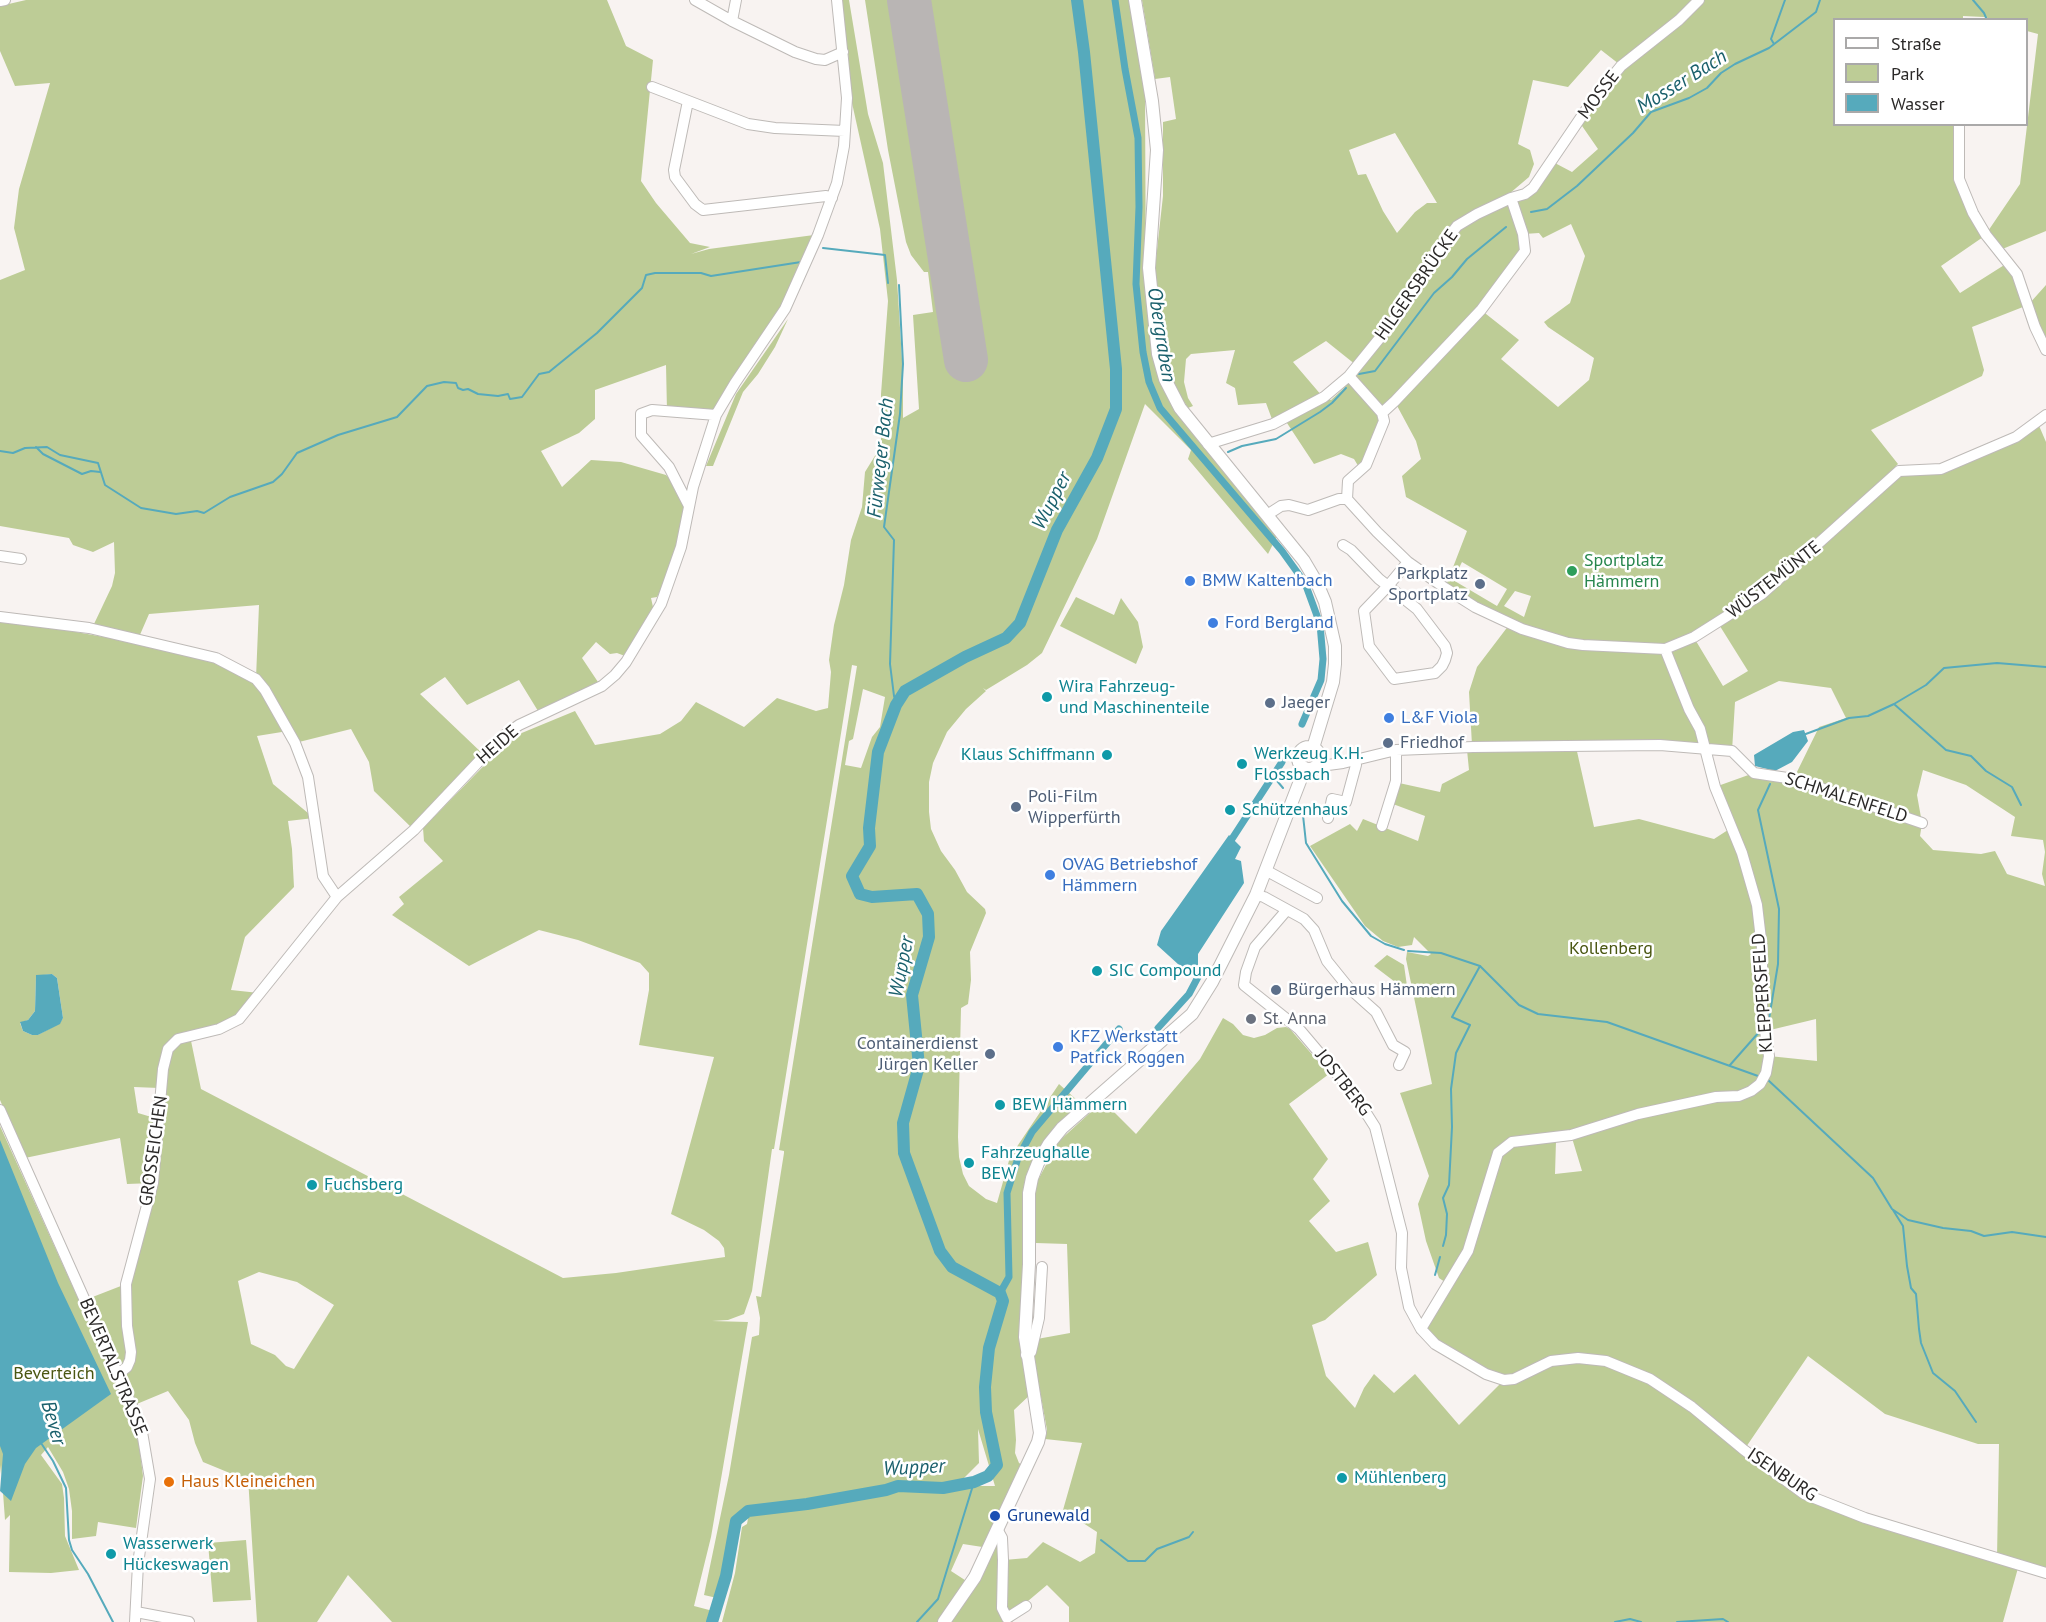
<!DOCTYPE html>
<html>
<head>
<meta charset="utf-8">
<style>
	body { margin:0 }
	#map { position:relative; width:2046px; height:1622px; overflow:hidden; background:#f8f3f1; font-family:"PT Sans",sans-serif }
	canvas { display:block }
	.legend { position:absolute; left:1833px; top:18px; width:195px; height:108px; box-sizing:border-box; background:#fff; border:2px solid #aaa9a9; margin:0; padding:8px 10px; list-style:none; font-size:18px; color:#2b2928 }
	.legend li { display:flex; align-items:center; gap:12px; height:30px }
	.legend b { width:30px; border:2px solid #aaa9a9 }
</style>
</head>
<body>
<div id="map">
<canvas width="2046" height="1622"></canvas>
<ul class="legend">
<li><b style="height:8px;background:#fff"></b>Straße</li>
<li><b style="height:16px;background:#bdcc96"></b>Park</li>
<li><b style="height:16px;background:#56aabc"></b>Wasser</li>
</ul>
</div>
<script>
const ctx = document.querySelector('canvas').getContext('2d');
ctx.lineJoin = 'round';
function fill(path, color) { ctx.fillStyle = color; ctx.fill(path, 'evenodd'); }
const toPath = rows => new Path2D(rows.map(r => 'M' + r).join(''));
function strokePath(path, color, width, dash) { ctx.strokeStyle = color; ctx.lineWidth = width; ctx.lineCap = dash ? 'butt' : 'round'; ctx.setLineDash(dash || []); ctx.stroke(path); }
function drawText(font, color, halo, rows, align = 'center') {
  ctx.font = font + ' "PT Sans",sans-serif'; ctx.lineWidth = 5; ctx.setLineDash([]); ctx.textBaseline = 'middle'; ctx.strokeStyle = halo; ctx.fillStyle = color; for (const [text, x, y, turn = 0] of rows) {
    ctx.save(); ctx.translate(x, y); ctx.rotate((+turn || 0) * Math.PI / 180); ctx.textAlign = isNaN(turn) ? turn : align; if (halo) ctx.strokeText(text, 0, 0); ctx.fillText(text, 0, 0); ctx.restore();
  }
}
fill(toPath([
	[26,0,607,0,626,46,653,60,641,181,656,203,690,243,710,247,691,254,709,249,814,235,781,308,714,412,667,411,666,365,595,390,595,419,579,433,541,451,562,487,591,460,621,462,666,475,677,486,684,508,677,546,664,584,657,597,651,598,653,607,625,656,617,653,610,654,596,642,582,658,598,682,538,711,519,680,467,705,445,677,420,694,484,755,414,830,374,791,369,762,351,729,295,743,288,731,257,736,273,784,314,818,288,821,292,849,294,887,245,937,231,990,259,993,246,1011,233,1023,219,1029,190,1036,201,1089,563,1278,616,1273,725,1257,724,1248,719,1241,704,1230,671,1214,714,1057,639,1045,649,990,649,973,640,963,578,940,539,930,469,966,392,915,404,904,399,897,443,861,424,841,423,828,512,737,575,711,595,745,660,734,681,721,696,702,744,727,777,698,816,711,828,708,831,672,829,660,834,625,844,585,851,540,862,507,865,472,881,446,881,394,888,301,880,229,852,103,848,54,839,0,849,0,868,114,883,163,897,280,903,375,903,418,919,409,913,315,933,312,928,272,924,272,911,255,906,242,888,150,865,0,1130,0,1145,96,1146,300,1151,339,1160,378,1176,410,1278,534,1268,554,1188,459,1191,450,1145,404,1097,539,1042,653,1027,665,986,690,983,688,986,691,966,709,947,732,933,763,929,782,929,812,931,829,941,851,955,870,967,892,985,909,986,913,970,952,971,980,968,1004,961,1008,958,1137,959,1157,963,1174,969,1186,986,1199,997,1203,1010,1157,1059,1084,1078,1101,1075,1110,1054,1128,1043,1143,1029,1172,1025,1191,1025,1337,1033,1392,1014,1410,1016,1440,1015,1453,1019,1463,1028,1468,997,1529,1002,1538,1004,1560,1027,1558,1043,1542,1080,1562,1095,1553,1097,1532,1063,1510,1082,1443,1045,1439,1047,1430,1033,1353,1037,1339,1070,1333,1067,1244,1036,1243,1035,1193,1038,1180,1058,1142,1103,1101,1136,1134,1200,1059,1223,1018,1233,1024,1243,1035,1254,1038,1265,1035,1277,1028,1286,1027,1290,1029,1329,1074,1289,1104,1328,1159,1313,1179,1330,1201,1309,1221,1336,1252,1368,1242,1377,1275,1325,1320,1312,1325,1326,1376,1355,1408,1364,1388,1374,1374,1394,1393,1415,1374,1459,1425,1504,1380,1486,1374,1435,1344,1421,1329,1448,1284,1439,1278,1426,1241,1418,1204,1429,1176,1400,1093,1432,1084,1406,959,1407,952,1428,956,1431,954,1414,937,1412,945,1398,947,1383,941,1365,926,1310,846,1350,824,1357,831,1363,819,1418,841,1425,816,1393,804,1399,783,1440,792,1442,784,1469,770,1467,750,1576,747,1594,827,1639,819,1714,839,1731,828,1715,787,1754,773,1794,778,1819,727,1846,718,1831,688,1779,681,1735,702,1732,751,1660,745,1576,743,1472,745,1469,692,1477,667,1509,625,1546,641,1568,646,1661,652,1669,663,1669,651,1696,641,1723,686,1748,671,1718,623,1746,609,1764,596,1897,476,1941,469,2015,437,2037,421,2046,442,2046,1571,2004,1560,2018,1568,2003,1622,1069,1622,1069,1607,1047,1585,1028,1601,1026,1606,1008,1617,1013,1622,722,1622,735,1573,742,1527,747,1524,750,1508,736,1514,731,1521,723,1573,717,1598,704,1595,729,1475,752,1337,759,1335,760,1318,756,1296,761,1297,784,1153,784,1151,779,1150,857,666,852,665,774,1149,772,1149,752,1291,744,1314,728,1320,712,1321,748,1322,711,1537,694,1606,713,1611,709,1622,392,1622,348,1575,317,1622,257,1622,248,1477,237,1476,203,1462,195,1443,189,1420,168,1391,132,1406,118,1374,126,1368,121,1369,90,1298,126,1284,153,1183,127,1184,120,1138,25,1158,0,1100,0,620,10,620,137,643,238,668,256,678,259,605,149,614,139,637,98,627,94,624,112,586,115,573,114,542,93,552,73,545,69,538,0,526,0,280,25,270,14,228,19,189,50,83,15,86,0,51,0,6],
	[863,689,885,697,880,727,872,737,861,768,845,765,849,741,853,739],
	[1923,770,1966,785,2015,817,2011,836,2043,840,2045,852,2042,874,2045,886,2007,874,1995,851,1981,854,1933,850,1920,836,1922,823,1917,795],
	[52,974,57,978,63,1018,60,1023,38,1035,32,1035,23,1031,20,1023,28,1020,35,1011,36,976],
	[1816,1019,1817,1061,1769,1056,1766,1031],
	[134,1087,159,1088,158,1119,138,1113],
	[1601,1126,1572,1138,1582,1171,1555,1174,1556,1141,1519,1142,1571,1133],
	[259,1272,297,1282,334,1305,294,1369,286,1366,275,1355,251,1344,238,1281],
	[1808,1356,1885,1414,1978,1444,1999,1444,1997,1558,1839,1509,1804,1494,1744,1450],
	[978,1429,995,1486,956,1486,979,1463],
	[963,1544,989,1548,971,1584,951,1571],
	[1142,0,1695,0,1619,64,1601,50,1568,87,1533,80,1518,144,1530,150,1534,164,1529,177,1509,194,1509,205,1512,209,1523,252,1481,310,1519,340,1501,359,1558,407,1589,380,1594,358,1548,327,1544,322,1570,303,1585,256,1571,224,1543,238,1539,233,1524,234,1517,201,1553,162,1572,172,1598,149,1580,123,1614,78,1702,0,2046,0,2046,231,2000,250,1986,235,1941,266,1960,293,2009,262,2029,304,2046,285,2046,350,2028,305,1972,327,1984,370,1982,376,1871,430,1898,464,1838,524,1760,591,1692,634,1666,644,1584,641,1546,637,1445,588,1467,531,1406,497,1402,476,1421,459,1416,441,1395,402,1382,409,1356,379,1357,373,1356,365,1326,341,1293,362,1322,396,1273,422,1266,403,1238,405,1235,388,1226,383,1235,350,1191,354,1186,359,1184,382,1188,398,1193,406,1188,408,1176,389,1170,374,1164,347,1155,268,1163,196,1163,122,1176,119,1170,77,1155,79],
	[1963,16,1984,17,1992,19,2026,20,2027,31,2038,34,2020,184,1986,234,1959,179,1959,124,1834,124,1834,20,1963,20],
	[1395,133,1437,203,1427,203,1415,212,1397,233,1383,211,1366,174,1358,175,1349,150],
	[1462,562,1507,589,1497,606,1453,580],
	[1515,591,1531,596,1524,617,1504,606],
	[788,319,775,347,758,374,743,392,713,466,706,466,736,394],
	[1349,381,1382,419,1360,469,1354,459,1341,454,1314,464,1285,420,1326,398,1331,400,1343,389],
	[1076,597,1114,615,1121,598,1138,622,1143,647,1136,664,1060,626],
	[1387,955,1404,965,1407,986,1403,988,1374,966],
	[0,1126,116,1382,119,1390,118,1393,139,1443,143,1476,136,1528,98,1522,96,1536,72,1539,72,1511,69,1489,63,1472,48,1447,41,1455,62,1484,64,1498,65,1536,79,1570,51,1573,9,1572,10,1515,5,1520,1,1465,0,1474],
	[246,1540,251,1600,213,1602,208,1543]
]), '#bdcc96');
fill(toPath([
	[1804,730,1808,741,1792,762,1775,771,1755,766,1754,755,1793,732],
	[1229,835,1241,847,1235,859,1241,861,1244,883,1198,954,1198,967,1190,975,1157,945,1161,931],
	[52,974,57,978,63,1018,60,1024,38,1035,32,1035,23,1031,20,1022,28,1020,35,1011,36,975],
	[0,1140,58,1283,111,1394,36,1448,25,1464,11,1501,0,1491,3,1454,0,1446]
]), '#56aabc');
strokePath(toPath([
	[1973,0,1984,13,1987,20],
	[1774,44,1771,39,1785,0],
	[1531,212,1547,209,1577,186,1633,133,1651,112,1689,98,1707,88,1721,73,1735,64,1769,48,1816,12,1820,0],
	[823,248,885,255,888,283],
	[1359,374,1375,371,1434,293,1452,277,1467,259,1506,227],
	[36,447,43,454,82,474,91,471,100,472],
	[0,451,13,453,25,448,47,447,60,455,98,463,105,485,141,508,176,514,197,511,204,513,230,497,273,482,282,474,297,453,338,435,397,417,427,386,444,382,456,383,458,388,463,390,468,389,478,394,498,396,508,394,510,399,522,397,539,374,549,372,597,333,642,288,646,275,655,273,701,273,711,276,801,262],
	[1228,452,1242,446,1276,439,1320,412,1332,403,1346,388],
	[897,703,894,696,890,664,894,540,884,527,900,414,903,364,899,285],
	[1894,704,1946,750,1971,756,1986,771,2012,787,2021,805],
	[1803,735,1849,718,1868,716,1894,704,1926,685,1944,668,1997,663,2046,667],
	[1273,776,1283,788],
	[1302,806,1306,843,1342,901,1371,936,1385,944,1404,950],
	[1408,951,1441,953,1480,966,1519,1005,1538,1014,1607,1022,1758,1076],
	[1769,1019,1778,964,1779,909,1758,810,1770,784],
	[1730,1065,1760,1031],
	[1768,1080,1873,1178,1892,1209,1908,1220,1943,1228,1971,1231,1984,1236,2012,1232,2046,1237],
	[1893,1210,1903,1226,1907,1266,1911,1288,1916,1294,1919,1329,1921,1343,1933,1373,1955,1391,1976,1422],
	[1443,1246,1446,1235,1447,1214,1443,1198,1449,1185,1452,1127,1451,1089,1456,1053,1470,1025,1452,1017,1480,966],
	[1435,1275,1440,1257],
	[41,1443,53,1461,66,1488,69,1540,72,1550,88,1574,113,1622],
	[1101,1540,1128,1561,1145,1561,1157,1549,1189,1537,1193,1532],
	[917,1622,938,1599,974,1482],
	[1615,1622,1630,1619,1641,1622],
	[1677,1622,1723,1619,1728,1622]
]), '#56aabc', 2);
strokePath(toPath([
	[1115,0,1125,69,1138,138,1139,207,1136,284,1143,352,1149,382,1160,408,1282,551,1305,583,1320,624,1323,659,1321,680,1302,724],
	[1228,845,1282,762],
	[1158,1028,1189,994,1198,977,1191,961],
	[1000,1293,1009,1277,1007,1193,1018,1158,1032,1132,1119,1029]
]), '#56aabc', 7);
strokePath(toPath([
	[712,1622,726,1576,736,1521,748,1511,807,1504,886,1490,898,1486,943,1488,974,1482,988,1476,997,1465,986,1412,985,1387,989,1348,1003,1301,1000,1293,952,1267,940,1251,904,1153,903,1123,919,1066,912,995,929,937,928,914,917,894,872,897,860,894,852,876,870,846,869,828,878,752,896,705,905,691,965,657,1006,638,1020,623,1057,530,1097,458,1116,409,1116,369,1084,52,1077,0]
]), '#56aabc', 12);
strokePath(toPath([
	[909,0,966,360]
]), '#b9b5b4', 44);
const minor = toPath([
	[695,0,732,21,795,52,816,59,825,60,843,52],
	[0,1,5,0],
	[732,21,736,0],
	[652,87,748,124,775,128,845,131],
	[688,101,674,170,675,177,695,204,703,210,826,196,832,198],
	[1959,124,1959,179,1973,213,1986,235,2017,274,2035,327,2046,350],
	[1382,413,1395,401,1481,310,1525,251,1523,234,1511,198],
	[1208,444,1273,424,1324,397,1349,376,1400,313,1435,255,1457,226,1477,214,1511,198,1525,194,1533,188,1590,104,1621,66,1679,20,1699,0],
	[1347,499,1348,481,1366,465,1384,421,1382,413,1349,376],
	[689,506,669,467,641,435,641,414,652,410,716,415],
	[1267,515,1281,506,1289,505,1308,510,1339,499,1347,499,1377,532,1408,562,1445,588,1475,607,1522,629,1568,643,1583,645,1665,649,1694,637,1762,594,1899,471,1941,469,2016,437,2046,415],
	[1343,545,1351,550,1379,579,1388,586,1417,609,1445,646,1447,653,1445,660,1442,666,1435,673,1394,679,1369,646,1364,611,1388,586,1408,562],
	[0,556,21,559],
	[0,617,89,628,195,653,216,658,256,679,265,690,295,743,308,777,323,876,337,897],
	[1319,763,1328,765,1343,763,1396,750,1473,747,1660,745,1732,751,1754,773,1794,779,1922,823],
	[1328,818,1332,799,1346,802,1356,765,1355,760],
	[1382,826,1396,781,1396,750],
	[1267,871,1317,898],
	[1256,895,1264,897,1304,919,1314,930,1327,961,1348,987,1376,1012,1393,1045,1405,1052,1399,1065],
	[1286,911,1255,947,1246,972,1244,985,1299,1029,1354,1094,1375,1127,1402,1233,1401,1268,1409,1307,1421,1329,1435,1344,1486,1374,1504,1380,1514,1379,1551,1361,1578,1358,1606,1361,1650,1379,1692,1407,1744,1450,1804,1494,1865,1518,2046,1573],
	[0,1110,132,1406,142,1432,150,1479,138,1564,135,1622],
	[1421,1329,1468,1251,1498,1153,1512,1142,1571,1135,1638,1114,1716,1097,1739,1096,1751,1091,1760,1084,1766,1073,1769,1056,1762,1012,1762,948,1757,905,1742,853,1715,787,1700,729,1689,709,1665,649],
	[1026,1355,1031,1352,1039,1318,1042,1267],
	[118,1374,127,1367,130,1360,131,1352,127,1326,126,1284,153,1183,163,1069,168,1049,178,1039,219,1029,239,1019,337,897,414,830,502,737,519,725,602,686,615,675,626,662,661,604,681,547,693,487,716,415,735,383,785,309,818,235,837,183,844,146,847,98,837,0],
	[997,1529,1002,1538,1003,1560,1002,1608,1007,1618,1026,1606],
	[136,1612,189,1622]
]);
const major = toPath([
	[1135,0,1152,101,1157,150,1149,268,1158,354,1165,379,1180,408,1304,561,1317,583,1325,602,1335,646,1335,664,1333,682,1313,748],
	'1298 758a11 11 0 1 1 22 0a11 11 0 1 1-22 0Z',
	[944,1622,975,1577,1038,1442,1040,1433,1025,1337,1029,1264,1029,1193,1032,1178,1038,1163,1049,1144,1062,1128,1192,1014,1212,982,1256,895,1305,768]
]);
strokePath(minor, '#bebab7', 12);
strokePath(major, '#bebab7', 14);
strokePath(minor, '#fff', 10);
strokePath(major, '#fff', 12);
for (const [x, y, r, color] of [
	[1572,571,6,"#2e9e5b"],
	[1190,581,6,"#3f7fe0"],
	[1480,584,6,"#5c6f8a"],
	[1213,623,6,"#3f7fe0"],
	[1047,697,6,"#0f9aa8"],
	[1270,703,6,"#5c6f8a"],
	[1389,718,6,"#3f7fe0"],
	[1388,743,6,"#5c6f8a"],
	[1107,755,6,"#0f9aa8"],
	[1242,764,6,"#0f9aa8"],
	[1016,807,6,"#5c6f8a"],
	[1230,810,6,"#0f9aa8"],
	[1050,875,6,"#3f7fe0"],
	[1097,971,6,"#0f9aa8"],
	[1276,990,6,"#5c6f8a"],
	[1251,1019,6,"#6b7280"],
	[1058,1047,6,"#3f7fe0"],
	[990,1054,6,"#5c6f8a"],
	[1000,1105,6,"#0f9aa8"],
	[969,1163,6,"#0f9aa8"],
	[312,1185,6,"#0f9aa8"],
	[1342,1478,6,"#0f9aa8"],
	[169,1482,6,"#e8710a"],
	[995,1516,6,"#1a4fb4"],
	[111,1554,6,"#0f9aa8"]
]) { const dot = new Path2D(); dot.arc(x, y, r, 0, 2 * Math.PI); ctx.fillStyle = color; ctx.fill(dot); strokePath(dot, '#fff', 2); }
drawText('18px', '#2b2928', '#fff', [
	["MOSSE",1599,95,-53],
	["HILGERSBRÜCKE",1417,285,-55],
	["WÜSTEMÜNTE",1774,580,-38],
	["HEIDE",498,745,-41],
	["SCHMALENFELD",1846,798,18],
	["KLEPPERSFELD",1763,993,-94],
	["JOSTBERG",1343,1083,52],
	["GROSSEICHEN",154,1151,-82],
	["BEVERTALSTRASSE",113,1367,67],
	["ISENBURG",1782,1475,34]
]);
drawText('18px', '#27864d', '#fff', [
	["Sportplatz",1584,561],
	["Hämmern",1584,582]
], 'left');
drawText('18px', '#4e5e75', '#fff', [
	["Parkplatz",1468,574,"right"],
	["Sportplatz",1468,595,"right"],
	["Jaeger",1282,703],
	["Friedhof",1400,743],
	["Poli-Film",1028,797],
	["Wipperfürth",1028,818],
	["Bürgerhaus Hämmern",1288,990],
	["Containerdienst",978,1044,"right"],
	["Jürgen Keller",978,1065,"right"]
], 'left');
drawText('18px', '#366cbe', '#fff', [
	["BMW Kaltenbach",1202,581],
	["Ford Bergland",1225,623],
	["L&F Viola",1401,718],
	["OVAG Betriebshof",1062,865],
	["Hämmern",1062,886],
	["KFZ Werkstatt",1070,1037],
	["Patrick Roggen",1070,1058]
], 'left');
drawText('18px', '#0d838f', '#fff', [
	["Wira Fahrzeug-",1059,687],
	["und Maschinenteile",1059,708],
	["Werkzeug K.H.",1254,754],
	["Flossbach",1254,775],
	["Klaus Schiffmann",1095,755,"right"],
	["Schützenhaus",1242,810],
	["SIC Compound",1109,971],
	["BEW Hämmern",1012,1105],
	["Fahrzeughalle",981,1153],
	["BEW",981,1174],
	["Fuchsberg",324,1185],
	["Mühlenberg",1354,1478],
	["Wasserwerk",123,1544],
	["Hückeswagen",123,1565]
], 'left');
drawText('18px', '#4a5712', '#fff', [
	["Kollenberg",1611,949],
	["Beverteich",54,1374]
]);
drawText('18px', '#5b616d', '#fff', [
	["St. Anna",1263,1019]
], 'left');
drawText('18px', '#c56008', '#fff', [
	["Haus Kleineichen",181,1482]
], 'left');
drawText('18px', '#164399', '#fff', [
	["Grunewald",1007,1516]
], 'left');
drawText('italic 20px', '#1a606c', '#fff', [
	["Mosser Bach",1682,82,-32],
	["Obergraben",1161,335,81],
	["Fürweger Bach",881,458,-84],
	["Wupper",1052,501,-63],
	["Wupper",902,967,-79],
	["Bever",53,1423,74],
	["Wupper",914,1468,-3]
]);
</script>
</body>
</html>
